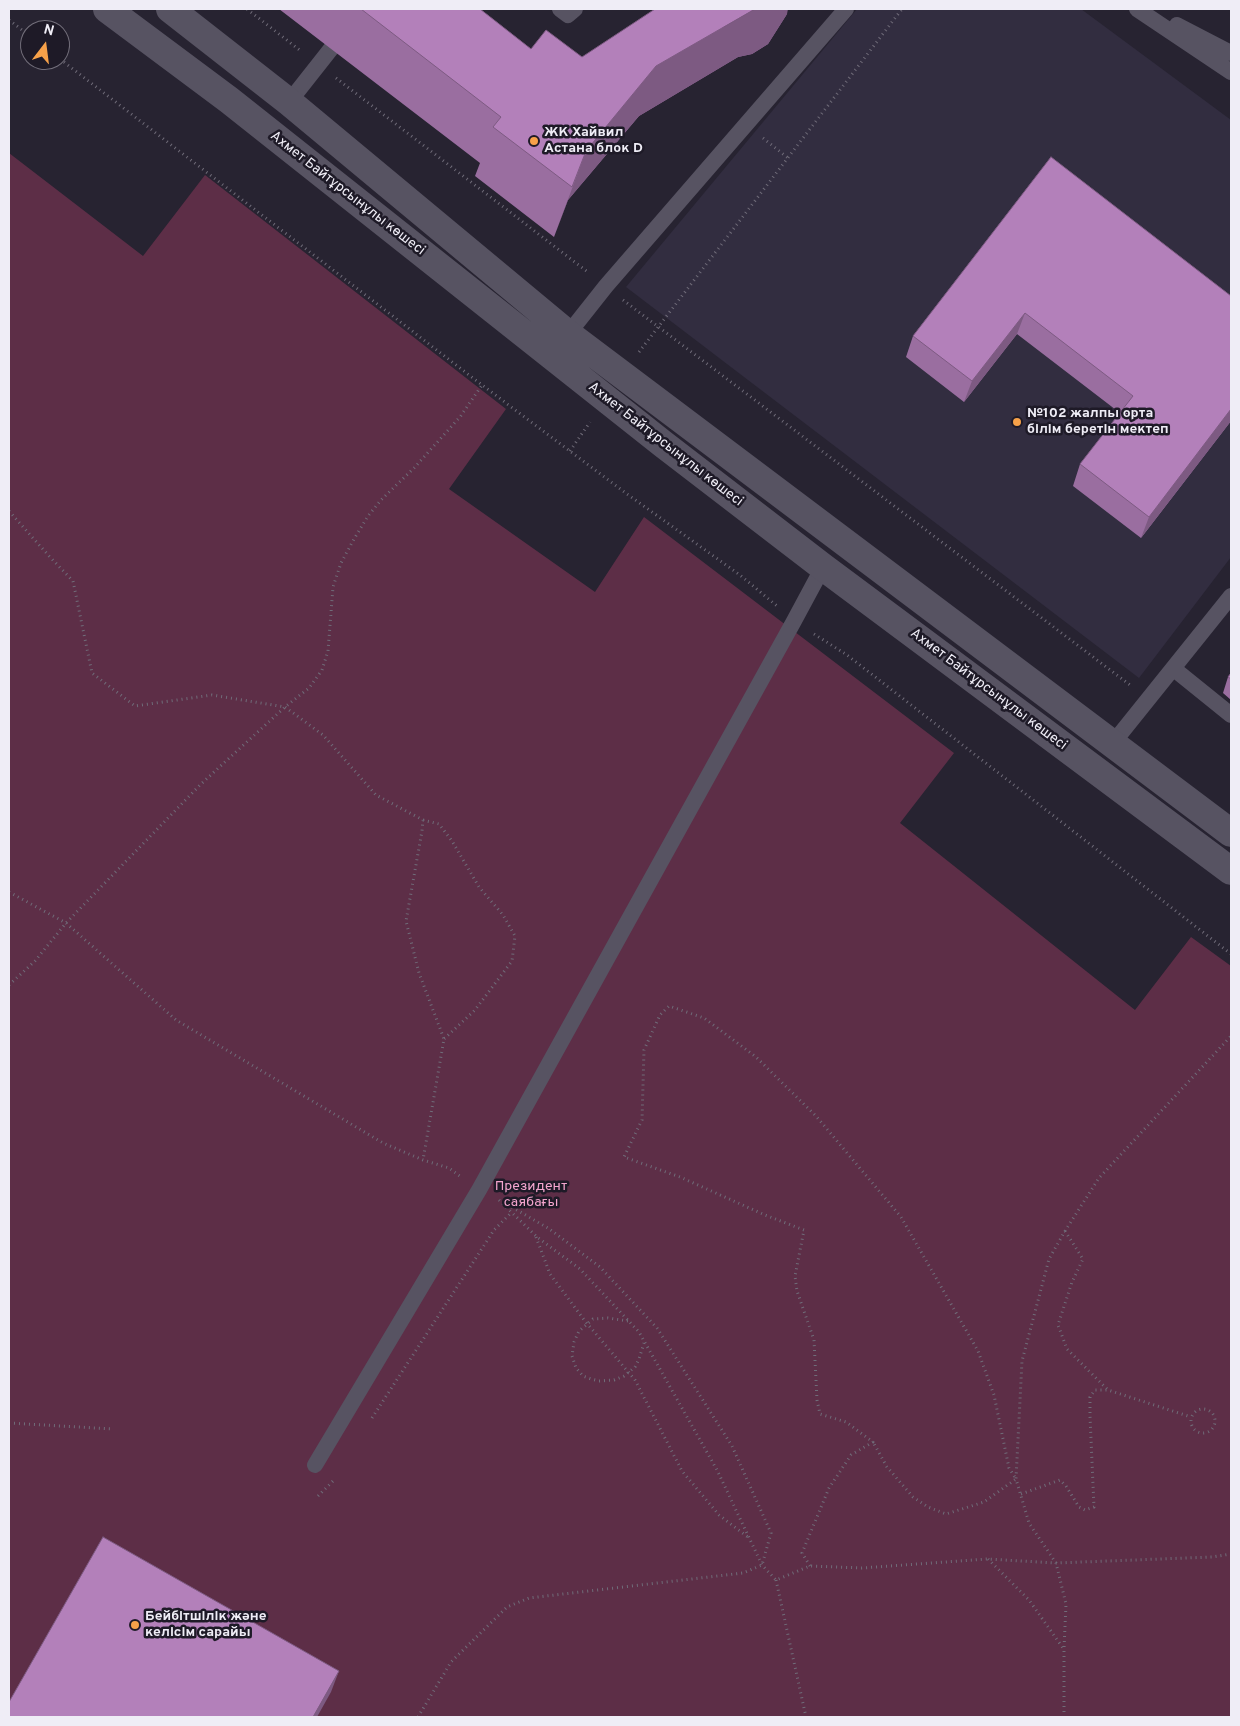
<!DOCTYPE html>
<html>
<head>
<meta charset="utf-8">
<style>
	body { margin:0 }
	#map { position:relative; width:1240px; height:1726px; overflow:hidden; background:#272331; font-family:Overpass,sans-serif }
	canvas { display:block }
	.frame { position:absolute; inset:0; border:10px solid #efedf6; pointer-events:none }
	.north { position:absolute; left:20px; top:20px; width:50px; height:50px; box-sizing:border-box; background:#1e1a27; border:1px solid #726e7a; border-radius:50%; rotate:15deg; font-size:14px; font-weight:700; line-height:20px; text-align:center; color:#efedf6 }
	.north::after { content:''; display:block; margin:auto; width:18px; height:22px; background:#f7a149; clip-path:polygon(50% 0,100% 100%,50% 72%,0 100%) }
</style>
</head>
<body>
<div id="map">
<canvas width="1240" height="1726"></canvas>
<div class="frame"></div>
<div class="north">N</div>
</div>
<script>
const ctx = document.querySelector('canvas').getContext('2d');
ctx.lineJoin = 'round';
function fill(path, color) { ctx.fillStyle = color; ctx.fill(path, 'evenodd'); }
const toPath = rows => new Path2D(rows.map(r => 'M' + r).join(''));
function strokePath(path, color, width, dash) { ctx.strokeStyle = color; ctx.lineWidth = width; ctx.lineCap = dash ? 'butt' : 'round'; ctx.setLineDash(dash || []); ctx.stroke(path); }
function drawText(font, color, halo, rows, align = 'center') {
  ctx.font = font + ' Overpass,sans-serif'; ctx.lineWidth = 5; ctx.setLineDash([]); ctx.textBaseline = 'middle'; ctx.strokeStyle = halo; ctx.fillStyle = color; for (const [text, x, y, turn = 0] of rows) {
    ctx.save(); ctx.translate(x, y); ctx.rotate((+turn || 0) * Math.PI / 180); ctx.textAlign = isNaN(turn) ? turn : align; if (halo) ctx.strokeText(text, 0, 0); ctx.fillText(text, 0, 0); ctx.restore();
  }
}
fill(toPath([
	[857,9,1081,9,1231,120,1231,557,1139,678,626,287]
]), '#322d40');
fill(toPath([
	[9,153,143,256,205,175,506,409,449,489,595,592,644,517,954,753,900,823,1135,1010,1191,937,1231,966,1231,1717,9,1717]
]), '#5d2e47');
strokePath(toPath([
	[247,9,302,52],
	[9,20,30,36],
	[60,59,482,385,627,494,740,575,777,606],
	[336,78,589,273],
	[763,138,788,158],
	[623,300,1130,685],
	[639,352,902,9],
	[570,451,590,422],
	[9,511,49,556,73,581,92,673,135,706,212,695,285,707,323,735,376,795,423,820,422,831,406,921,419,973,444,1039,423,1160],
	[814,634,847,655,1231,954],
	[423,820,439,824,452,841,479,887,503,915,515,936,512,961,475,1010,444,1039],
	[9,892,66,923,176,1020,383,1143,423,1160,449,1168,461,1177],
	[9,985,35,961,66,923,201,784,285,707,309,688,322,670,328,651,333,587,341,563,354,539,368,516,381,500,414,468,460,417,482,385],
	[499,1200,537,1237,580,1269,639,1332,717,1470,762,1565,776,1580,810,1566,862,1568,987,1559,1056,1563,1212,1557,1231,1554],
	[1065,1231,1083,1259,1072,1282,1058,1325,1067,1349,1107,1389],
	[536,1237,550,1274,585,1321,635,1380,682,1471,719,1515,749,1538],
	[628,1321,608,1318,593,1319,579,1331,574,1342,572,1356,576,1368,583,1376,591,1379,599,1381,614,1380,624,1376,635,1367,639,1359,644,1343],
	'1191 1421a12 12 0 1 1 24 0a12 12 0 1 1-24 0Z',
	[372,1418,494,1230,512,1212],
	[9,1423,113,1429],
	[1021,1494,1060,1480,1066,1486,1079,1507,1085,1510,1094,1507,1090,1416,1090,1397,1095,1390,1108,1390,1191,1417],
	[318,1496,335,1479],
	[988,1559,1029,1600,1063,1648],
	[810,1566,802,1553,829,1488,851,1455,873,1442,846,1422,820,1414,817,1400,814,1340,797,1291,795,1276,804,1230,765,1215,680,1177,624,1157,642,1120,644,1050,660,1015,669,1006,704,1018,756,1057,816,1116,901,1217,978,1351,994,1395,1009,1468,1016,1479,984,1502,946,1514,928,1507,913,1497,887,1467,873,1442],
	[776,1580,806,1717],
	[418,1717,451,1662,507,1607,529,1598,743,1573,762,1565,771,1533,732,1446,657,1328,600,1267,548,1228,503,1202],
	[1064,1717,1064,1649,1066,1604,1056,1563,1029,1523,1016,1479,1022,1361,1049,1259,1065,1231,1099,1178,1231,1036]
]), '#706c79', 3, [1, 4]);
strokePath(toPath([
	[560,9,568,15,575,9],
	[1137,9,1231,72],
	[1177,25,1231,53],
	[289,102,345,31],
	[568,334,606,286,846,9],
	[1174,669,1231,715],
	[1113,743,1231,596],
	[315,1465,479,1190,794,621,823,567]
]), '#575362', 16);
strokePath(toPath([
	[107,9,229,100,663,444,823,567,1231,871],
	[170,9,289,102,568,334,1231,833]
]), '#575362', 28);
fill(toPath([
	[279,9,480,9,531,49,582,57,787,14,768,44,752,54,738,57,639,116,568,200,554,237,475,176,480,163],
	[1051,157,1231,296,1231,421,1141,538,1073,486,1080,464,1120,413,1017,334,964,402,906,357,913,336],
	[1231,673,1231,700,1223,693,1228,677]
]), '#9a6ea0');
fill(toPath([
	[755,9,788,9,787,14,768,44,752,54,738,57,639,116,568,200,554,237,586,151,656,66],
	[1025,313,1017,334,964,402,972,381],
	[1231,409,1231,421,1141,538,1149,517],
	[339,1671,331,1692,317,1717,313,1717]
]), '#7d5a82');
const building = toPath([
	[361,9,480,9,531,49,546,30,582,57,655,9,755,9,656,66,586,151,572,187,493,127,501,117,361,9],
	[1051,157,1231,296,1231,409,1149,517,1080,464,1133,396,1025,313,972,381,913,336,1051,157],
	[1231,673,1231,679,1228,677,1231,673],
	[103,1537,339,1671,313,1717,9,1717,9,1702,103,1537]
]);
fill(building, '#b380ba');
strokePath(building, '#7d5a82', 1);
for (const [x, y, r, color] of [
	[534,141,5,"#f7a149"],
	[1017,422,5,"#f7a149"],
	[135,1625,5,"#f7a149"]
]) { const dot = new Path2D(); dot.arc(x, y, r, 0, 2 * Math.PI); ctx.fillStyle = color; ctx.fill(dot); strokePath(dot, '#1e1a27', 2); }
drawText('bold 14px', '#efedf6', '#1e1a27', [
	["ЖК Хайвил",544,133],
	["Астана блок D",544,149],
	["№102 жалпы орта",1027,414],
	["білім беретін мектеп",1027,430],
	["Бейбітшілік және",145,1617],
	["келісім сарайы",145,1633]
], 'left');
drawText('14px', '#efedf6', '#1e1a27', [
	["Ахмет Байтұрсынұлы көшесі",347,194,38],
	["Ахмет Байтұрсынұлы көшесі",665,445,38],
	["Ахмет Байтұрсынұлы көшесі",988,690,37]
]);
drawText('14px', '#f4a5ce', '#1e1a27', [
	["Президент",531,1187],
	["саябағы",531,1203]
]);
</script>
</body>
</html>
